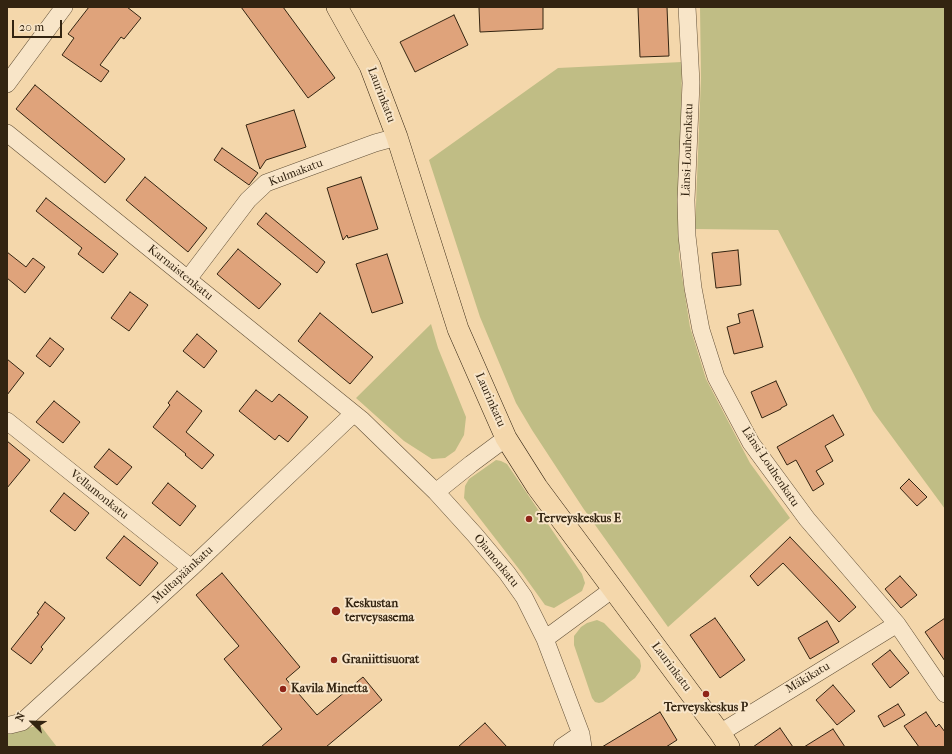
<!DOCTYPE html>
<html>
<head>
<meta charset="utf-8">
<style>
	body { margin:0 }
	#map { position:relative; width:952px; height:754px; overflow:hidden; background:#f4d7ab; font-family:"IM FELL French Canon",serif }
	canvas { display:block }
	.frame { position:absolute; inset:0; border:8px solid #332411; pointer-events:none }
	.north { position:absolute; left:12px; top:702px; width:40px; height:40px; -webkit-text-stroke:3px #f8e5c8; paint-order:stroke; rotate:293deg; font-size:11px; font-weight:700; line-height:16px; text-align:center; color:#332411 }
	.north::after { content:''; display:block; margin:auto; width:14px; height:18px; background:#332411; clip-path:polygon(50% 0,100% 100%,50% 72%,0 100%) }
	.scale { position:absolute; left:12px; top:20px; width:50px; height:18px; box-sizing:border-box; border:2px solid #332411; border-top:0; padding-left:5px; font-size:12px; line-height:14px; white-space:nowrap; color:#332411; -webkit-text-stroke:3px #f8e5c8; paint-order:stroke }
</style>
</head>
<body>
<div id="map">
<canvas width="952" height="754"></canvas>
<div class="frame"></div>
<div class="north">N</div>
<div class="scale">20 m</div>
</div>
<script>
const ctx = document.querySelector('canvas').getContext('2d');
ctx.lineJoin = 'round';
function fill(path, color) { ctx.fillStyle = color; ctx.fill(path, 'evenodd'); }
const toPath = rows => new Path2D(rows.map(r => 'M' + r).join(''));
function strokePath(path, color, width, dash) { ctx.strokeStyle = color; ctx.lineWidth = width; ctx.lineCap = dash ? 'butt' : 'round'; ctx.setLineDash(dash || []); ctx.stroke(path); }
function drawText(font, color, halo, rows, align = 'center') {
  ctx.font = font + ' "IM FELL French Canon",serif'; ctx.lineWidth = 4; ctx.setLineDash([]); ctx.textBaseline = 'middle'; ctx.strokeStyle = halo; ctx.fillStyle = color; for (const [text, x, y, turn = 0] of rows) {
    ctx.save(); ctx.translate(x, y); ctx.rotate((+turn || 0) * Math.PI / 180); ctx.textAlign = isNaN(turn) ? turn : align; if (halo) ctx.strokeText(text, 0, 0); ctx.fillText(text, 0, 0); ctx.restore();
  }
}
fill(toPath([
	[700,7,945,7,945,509,873,411,778,230,695,229,701,78],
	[682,62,679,257,690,327,706,379,750,463,790,518,668,627,583,508,532,430,516,403,480,317,429,160,558,68],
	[431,324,438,348,466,417,464,435,455,451,445,458,432,459,404,441,356,398],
	[496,460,501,461,507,464,582,574,585,583,582,591,554,608,545,605,522,573,464,498,465,486,469,479],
	[597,620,604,623,640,660,641,666,640,671,635,678,603,702,599,703,595,702,592,698,574,645,574,636,581,627,587,623],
	[40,725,57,747,7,747,7,732,20,730]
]), '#c0bd85');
const building = toPath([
	[89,7,127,7,141,18,124,39,121,37,100,65,109,71,101,82,62,55,74,38,68,34,89,7],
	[241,7,283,7,335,78,308,98,241,7],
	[479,7,543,7,543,29,480,32,479,7],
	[638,7,667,7,669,56,640,57,638,7],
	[454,15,468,45,415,72,400,42,454,15],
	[35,85,125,159,105,183,16,109,35,85],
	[294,110,306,147,266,160,260,169,246,125,294,110],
	[222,148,258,173,249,185,214,160,222,148],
	[145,177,207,228,188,252,126,200,145,177],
	[361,177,378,229,348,238,347,235,343,240,327,188,361,177],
	[46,198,118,254,103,273,78,254,82,248,36,211,46,198],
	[266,213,325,262,317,273,257,224,266,213],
	[238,249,281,284,259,309,217,274,238,249],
	[738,250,741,285,716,288,712,253,738,250],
	[7,252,26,267,33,258,45,267,25,293,7,278,7,252],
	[387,254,403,303,372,313,356,264,387,254],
	[130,292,148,305,129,331,111,318,130,292],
	[753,310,763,347,734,354,727,327,740,323,738,314,753,310],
	[320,313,373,357,350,384,298,341,320,313],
	[197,334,217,351,204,368,183,351,197,334],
	[50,338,64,349,50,367,36,356,50,338],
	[7,359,24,373,7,395,7,359],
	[776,381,787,405,781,408,781,409,762,418,751,392,776,381],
	[256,390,272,402,279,394,308,417,288,442,279,435,275,440,239,411,256,390],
	[177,391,202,411,186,432,214,455,202,469,185,455,186,454,153,427,170,405,168,403,177,391],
	[54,401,80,422,63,443,36,422,54,401],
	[833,415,844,435,825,446,833,461,816,471,824,484,813,491,796,460,787,465,777,447,833,415],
	[7,441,30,460,7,488,7,441],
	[109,449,132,467,117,485,94,467,109,449],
	[909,479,927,497,917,506,900,488,909,479],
	[168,483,196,506,180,526,152,503,168,483],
	[64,493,89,513,75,531,50,511,64,493],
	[124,536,158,563,140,586,106,558,124,536],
	[790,537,835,584,856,607,839,622,783,563,758,586,750,576,790,537],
	[222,573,300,667,286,679,317,715,363,677,382,700,326,747,261,747,282,729,224,659,239,646,196,595,222,573],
	[900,576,917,595,901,608,885,589,900,576],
	[45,602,65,618,41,647,43,649,31,664,11,649,39,614,37,613,45,602],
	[715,618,745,660,720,678,690,635,715,618],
	[945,618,945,661,925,632,945,618],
	[827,621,839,642,810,659,798,638,827,621],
	[890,650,909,673,890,688,872,664,890,650],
	[833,685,855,711,837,725,816,700,833,685],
	[898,704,905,715,884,727,878,716,898,704],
	[660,712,677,740,666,747,602,747,660,712],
	[926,712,936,727,939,724,945,732,945,747,919,747,904,726,926,712],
	[485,723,507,747,458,747,485,723],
	[780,728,793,747,753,747,780,728],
	[833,729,845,747,804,747,833,729]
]);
fill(building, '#dfa37b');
strokePath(building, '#332411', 1);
const minor = toPath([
	[687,7,691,83,686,200,687,236,693,288,701,330,716,377,751,443,807,519,897,624,945,694],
	[7,84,64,7],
	[7,133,362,420,436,492,475,535,507,573,524,597,545,639,581,734,583,747],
	[188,279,248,200,266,183,375,143,397,137],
	[7,421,191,568],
	[436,492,471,464,506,438],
	[545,639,613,589],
	[7,725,10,725,22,722,191,568,353,414],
	[720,733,897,624],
	[562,747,581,734]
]);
const major = toPath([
	[337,7,370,66,397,137,458,329,506,438,537,487,720,733,729,747]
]);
strokePath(minor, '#635138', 18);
strokePath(major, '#332411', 22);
strokePath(minor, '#f8e5c8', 17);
strokePath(major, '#f4d7ab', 21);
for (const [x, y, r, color] of [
	[529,519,4,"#8f2418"],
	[336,611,5,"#8f2418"],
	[334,660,4,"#8f2418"],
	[283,689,4,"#8f2418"],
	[706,694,4,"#8f2418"]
]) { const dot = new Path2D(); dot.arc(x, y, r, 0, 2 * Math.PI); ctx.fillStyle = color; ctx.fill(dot); strokePath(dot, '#f8e5c8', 1.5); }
drawText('12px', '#332411', '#f8e5c8', [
	["Laurinkatu",381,95,69],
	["Länsi-Louhenkatu",688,150,-88],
	["Kulmakatu",296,173,-21],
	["Karnaistenkatu",180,273,39],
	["Laurinkatu",490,400,66],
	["Länsi-Louhenkatu",770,467,56],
	["Vellamonkatu",99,495,39],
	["Ojamonkatu",496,561,51],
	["Multapäänkatu",183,575,-43],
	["Laurinkatu",671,667,53],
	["Mäkikatu",808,678,-31]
]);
drawText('bold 12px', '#332411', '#f8e5c8', [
	["Terveyskeskus E",537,519],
	["Keskustan",345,604],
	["terveysasema",345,618],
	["Graniittisuorat",342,660],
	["Kavila Minetta",291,689],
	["Terveyskeskus P",706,708,"center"]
], 'left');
</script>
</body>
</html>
